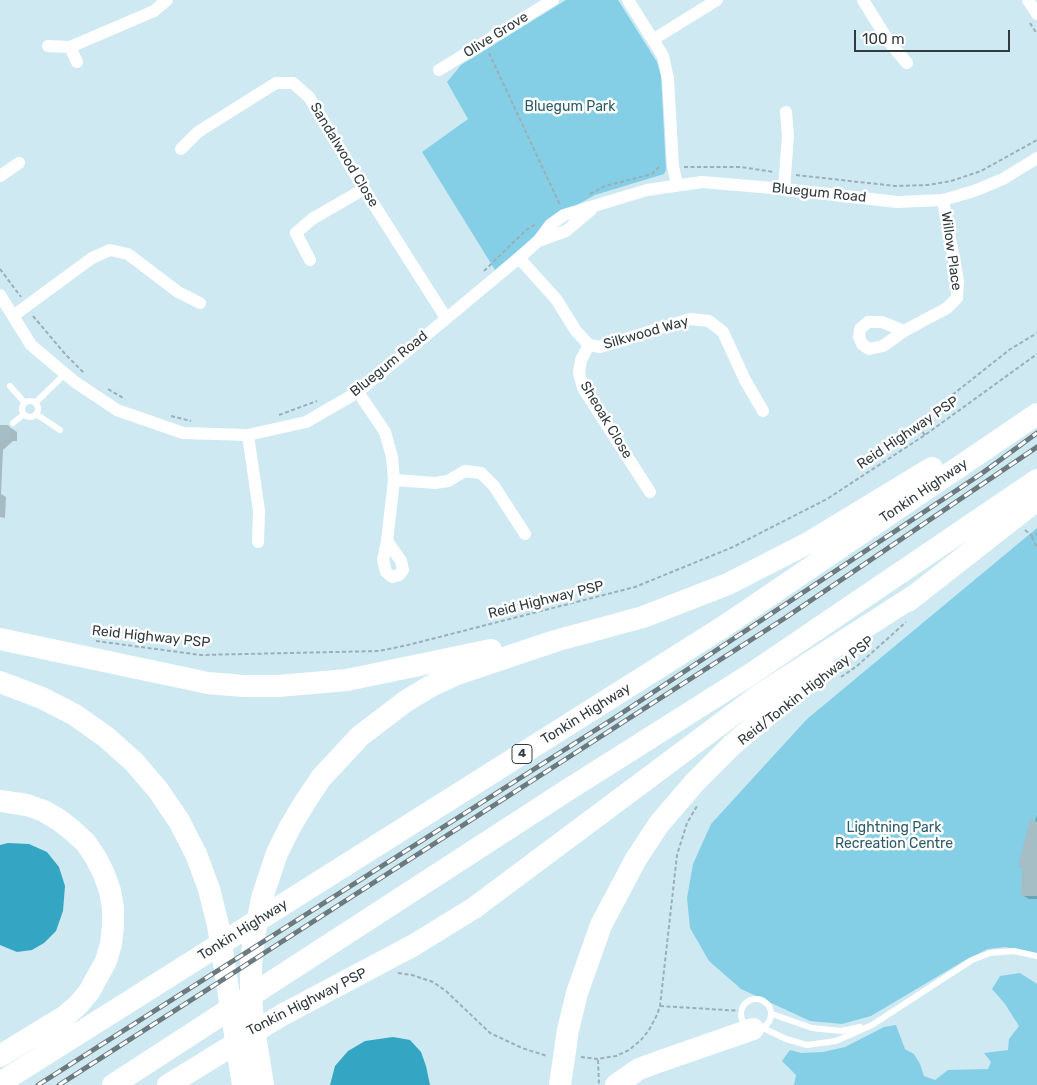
<!DOCTYPE html>
<html>
<head>
<meta charset="utf-8">
<style>
	body { margin:0 }
	#map { position:relative; width:1037px; height:1085px; overflow:hidden; background:#cfe9f2; font-family:Rubik,sans-serif }
	canvas { display:block }
	.scale { position:absolute; left:854px; top:30px; width:156px; height:22px; box-sizing:border-box; border:2px solid #323c3f; border-top:0; padding-left:6px; font-size:15px; line-height:18px; white-space:nowrap; color:#323c3f; -webkit-text-stroke:4px #fff; paint-order:stroke }
</style>
</head>
<body>
<div id="map">
<canvas width="1037" height="1085"></canvas>
<div class="scale">100 m</div>
</div>
<script>
const ctx = document.querySelector('canvas').getContext('2d');
ctx.lineJoin = 'round';
function fill(path, color) { ctx.fillStyle = color; ctx.fill(path, 'evenodd'); }
const toPath = rows => new Path2D(rows.map(r => 'M' + r).join(''));
function strokePath(path, color, width, dash) { ctx.strokeStyle = color; ctx.lineWidth = width; ctx.lineCap = dash ? 'butt' : 'round'; ctx.setLineDash(dash || []); ctx.stroke(path); }
function drawText(font, color, halo, rows, align = 'center') {
  ctx.font = font + ' Rubik,sans-serif'; ctx.lineWidth = 5; ctx.setLineDash([]); ctx.textBaseline = 'middle'; ctx.strokeStyle = halo; ctx.fillStyle = color; for (const [text, x, y, turn = 0] of rows) {
    ctx.save(); ctx.translate(x, y); ctx.rotate((+turn || 0) * Math.PI / 180); ctx.textAlign = isNaN(turn) ? turn : align; if (halo) ctx.strokeText(text, 0, 0); ctx.fillText(text, 0, 0); ctx.restore();
  }
}
fill(toPath([
	[566,0,618,0,657,62,661,76,666,170,664,174,595,195,553,218,543,229,495,270,422,152,468,119,447,82,461,65],
	[1037,528,1037,954,1005,947,988,949,967,959,871,1016,842,1024,810,1021,741,989,709,961,690,928,687,898,693,864,711,824,807,719],
	[1020,973,1037,984,1037,1085,794,1085,796,1075,782,1061,790,1050,801,1053,823,1052,845,1047,884,1027,896,1025,905,1049,914,1054,920,1064,924,1076,935,1080,948,1070,988,1069,991,1062,984,1053,1008,1050,1009,1039,1019,1026,1005,1004,992,989,1000,976]
]), '#84cfe5');
fill(toPath([
	[8,843,29,844,47,852,59,867,65,886,63,911,56,931,44,943,32,950,17,952,0,945,0,845],
	[393,1037,410,1040,421,1052,426,1066,430,1085,330,1085,335,1066,348,1051,365,1041]
]), '#34a6c4');
fill(toPath([
	[0,426,8,426,17,432,17,441,13,441,3,450,1,494,6,497,5,518,0,517],
	[1037,815,1037,899,1029,899,1022,895,1024,868,1019,866]
]), '#0003');
fill(toPath([
	[0,425,8,425,10,427,10,438,7,438,0,443],
	[1030,819,1037,822,1037,896,1021,896,1022,867,1018,866]
]), '#a5bec6');
strokePath(toPath([
	[1030,23,1037,34],
	[489,53,560,205],
	[684,167,741,167,774,172],
	[796,175,895,186,928,185,951,181,981,171,1037,140],
	[590,194,605,186,652,174,661,165],
	[0,269,21,297],
	[484,271,526,230,536,224],
	[33,316,66,355,85,374],
	[108,389,125,399],
	[279,415,317,401],
	[171,416,191,421],
	[925,435,918,427,922,419,1009,350,1037,333],
	[1025,530,1032,536,1037,533],
	[1032,537,1037,548],
	[96,641,201,655,379,651,408,645,635,587,733,547,827,499,925,435,1037,354],
	[841,677,857,666,906,622],
	[398,973,412,975,433,982,446,991,490,1033,522,1048,547,1056],
	[660,1006,742,1011],
	[581,1057,597,1059,616,1056,629,1050,641,1040,649,1030,657,1015,660,1006,677,855,687,823,697,806],
	[598,1060,599,1085]
]), '#9aafb6', 2, [4, 2.5]);
strokePath(toPath([
	[10,386,25,403],
	'22 409a8 8 0 1 1 16 0a8 8 0 1 1-16 0Z',
	[35,403,66,373],
	[36,414,60,430],
	[13,423,24,414],
	'741 1014a15 15 0 1 1 30 0a15 15 0 1 1-30 0Z',
	[772,1014,812,1028,841,1031,860,1027],
	[763,1028,786,1039,807,1045,836,1041,872,1025,972,960,990,953,1014,951,1037,956]
]), '#fff', 6);
strokePath(toPath([
	[628,0,663,56,668,79,673,166,677,185],
	[863,0,889,42,907,63],
	[1028,0,1037,14],
	[654,39,717,0],
	[48,46,70,47,154,11,167,0],
	[70,47,77,62],
	[439,70,553,0],
	[181,149,198,132,276,83,293,83,309,97,364,189,446,318],
	[0,176,19,163],
	[784,189,788,136,786,112],
	[538,241,566,231,591,210],
	[519,258,556,299,576,331,589,345,600,347,690,319,709,321,723,332,745,380,763,411],
	[310,260,296,233,312,219,364,189],
	[0,295,31,345,75,382,117,410,183,433,248,435,306,422,358,392,519,258,538,241,550,225,564,215,647,190,702,182,784,189,897,202,943,200,974,191,1003,179,1037,158],
	[13,316,92,258,110,250,128,254,178,292,200,303],
	[904,331,882,322,868,322,860,329,859,337,862,344,869,349,883,346,904,331,947,308,957,298,958,281,943,200],
	[589,345,581,360,579,373,583,388,650,492],
	[358,392,385,432,392,457,394,480,387,541,401,561,403,570,399,575,392,577,386,572,383,560,387,541],
	[248,435,259,511,258,542],
	[394,480,435,483,448,481,465,471,481,473,494,486,525,534]
]), '#fff', 12);
strokePath(toPath([
	[908,601,1037,500],
	[0,639,208,683,243,686,278,686,347,680,491,650],
	[0,682,42,698,75,715,106,737,134,762,158,790,179,821,196,854,209,889,218,925,243,1085],
	[0,801,27,805,44,811,59,820,73,831,86,843,96,858,104,874,110,891,113,908,113,926,111,944,106,961,89,992,78,1005,64,1017,0,1056],
	[0,1083,723,627,1037,414],
	[113,1085,566,791,751,674,1037,480],
	[168,1085,282,1015,414,945,474,908,758,696,920,592],
	[263,1085,253,1023,251,994,251,965,254,936,263,895,277,853,290,827,305,802,321,778,360,736,406,701,431,686,457,674,555,641,643,617,728,584,810,542,932,468],
	[560,1085,568,1030,577,993,601,925,636,859,659,824,695,782,732,745,797,690,826,669],
	[616,1085,639,1069,658,1062,753,1029]
]), '#fff', 22);
const rail = toPath([
	[38,1085,616,717,981,474,1037,433],
	[59,1085,785,618,1037,447]
]);
strokePath(rail, '#6a7a7f', 5);
strokePath(rail, '#fff', 3, [9]);
for (const [x, y, w] of [
	[522,754,20]
]) { const box = new Path2D(); box.roundRect(x - w / 2, y - 9.5, w, 19, 4); ctx.fillStyle = '#fff'; ctx.fill(box); strokePath(box, '#323c3f', 1); }
drawText('bold 12px', '#323c3f', null, [
	["4",522,754]
]);
drawText('14px', '#323c3f', '#fff', [
	["Olive Grove",496,35,-32],
	["Sandalwood Close",344,155,59],
	["Bluegum Road",819,193,6],
	["Willow Place",951,251,82],
	["Silkwood Way",646,333,-16],
	["Bluegum Road",389,364,-39],
	["Sheoak Close",606,420,59],
	["Reid Highway PSP",908,433,-34],
	["Tonkin Highway",924,491,-34],
	["Reid Highway PSP",546,600,-14],
	["Reid Highway PSP",151,637,6],
	["Reid/Tonkin Highway PSP",806,691,-38],
	["Tonkin Highway",586,714,-32],
	["Tonkin Highway",243,930,-32],
	["Tonkin Highway PSP",307,1002,-27]
]);
drawText('14px', '#2d5c69', '#fff', [
	["Bluegum Park",570,107],
	["Lightning Park",894,828],
	["Recreation Centre",894,844]
]);
</script>
</body>
</html>
